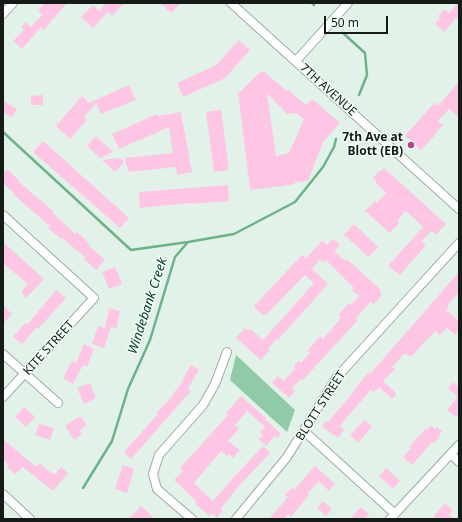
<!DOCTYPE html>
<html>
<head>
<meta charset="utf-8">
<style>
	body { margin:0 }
	#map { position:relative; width:462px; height:522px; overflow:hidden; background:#e2f2e8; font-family:"Noto Sans",sans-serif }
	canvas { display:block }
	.frame { position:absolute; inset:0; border:4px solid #151b17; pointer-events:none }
	.scale { position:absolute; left:324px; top:16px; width:64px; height:18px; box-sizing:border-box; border:2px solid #151b17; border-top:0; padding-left:5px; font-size:12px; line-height:14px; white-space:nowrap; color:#151b17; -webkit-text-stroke:3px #f2fff6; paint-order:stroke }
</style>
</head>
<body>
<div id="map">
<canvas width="462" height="522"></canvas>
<div class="frame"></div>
<div class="scale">50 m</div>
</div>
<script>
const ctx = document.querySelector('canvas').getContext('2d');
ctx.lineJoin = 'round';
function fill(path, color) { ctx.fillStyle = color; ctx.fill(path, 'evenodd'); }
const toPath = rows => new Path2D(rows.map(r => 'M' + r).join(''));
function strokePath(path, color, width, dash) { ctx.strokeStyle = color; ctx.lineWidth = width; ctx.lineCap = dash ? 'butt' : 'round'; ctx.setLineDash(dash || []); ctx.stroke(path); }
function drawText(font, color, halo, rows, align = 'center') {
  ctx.font = font + ' "Noto Sans",sans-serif'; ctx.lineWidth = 3; ctx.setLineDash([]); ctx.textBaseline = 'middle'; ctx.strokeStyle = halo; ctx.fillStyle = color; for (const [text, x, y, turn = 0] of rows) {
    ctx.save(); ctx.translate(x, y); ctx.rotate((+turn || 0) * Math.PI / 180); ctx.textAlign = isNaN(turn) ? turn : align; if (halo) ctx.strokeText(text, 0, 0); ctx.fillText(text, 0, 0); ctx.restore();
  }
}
fill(toPath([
	[236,355,295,410,287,432,230,380]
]), '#90caa7');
strokePath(toPath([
	[312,3,314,5],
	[343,33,365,53,367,75,359,95],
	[3,132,131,250,188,242],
	[83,488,112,441,128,389,150,340,175,257,188,242,234,234,295,202,323,167,334,147,336,139]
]), '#6db289', 2.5);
fill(toPath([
	[44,3,67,3,44,30,41,27,22,49,13,41,24,30,21,27,26,22,31,27,42,15,38,11],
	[106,3,124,3,112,16,108,12,93,28,81,17,93,5,99,11],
	[160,3,181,3,171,13],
	[458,3,459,3,459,15,444,32,435,24,440,18,438,16,445,9,449,13],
	[239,40,250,50,225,78,183,97,177,83,216,65],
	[263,71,287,91,288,90,306,105,312,99,340,123,323,142,308,181,295,182,295,184,282,186,250,190,238,93,240,92,258,74],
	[267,93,287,114,296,113,304,119,289,153,276,156],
	[459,82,459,118,449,109,438,121,443,125,435,134,436,134,421,150,405,136,435,102,438,106],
	[129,85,136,100,101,114,96,103,84,117,87,120,70,139,56,126,82,96,89,103],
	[43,95,43,105,31,105,31,96],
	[3,101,17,109,12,117,3,112],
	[221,110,229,170,214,172,206,112],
	[181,112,192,172,177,175,176,167,129,172,126,164,125,158,173,153,169,127,119,149,112,134,157,114,158,116],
	[96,136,113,152,100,158,87,146],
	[43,141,129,218,120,228,33,152],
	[120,158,124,162,115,172,102,160],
	[384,168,446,224,436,235,431,231,422,241,426,245,400,275,388,266,423,227,406,211,397,221,399,223,390,233,365,211,375,201,377,203,386,193,376,183,377,182,373,178,380,170,381,171],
	[7,169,19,180,18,181,54,212,53,213,75,234,77,232,89,243,88,245,105,260,96,270,84,259,85,257,62,238,61,239,48,228,50,226,14,195,15,194,3,183,3,174],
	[228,185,229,201,190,204,190,203,140,208,139,192],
	[354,224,378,247,369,257,344,235],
	[333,239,340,245,334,251,345,261,346,259,348,260,381,290,380,293,382,295,374,304,370,302,356,318,358,320,303,380,301,379,292,388,295,391,289,398,272,383,278,376,283,381,285,380,295,368,294,366,298,361,301,363,310,353,307,351,320,336,323,339,341,318,338,315,339,314,349,303,351,305,359,296,352,290,354,288,326,260,324,263,320,259,312,269,328,284,278,340,277,338,268,349,270,350,261,360,236,338,245,328,247,330,250,329,263,340,314,283,305,275,267,314,266,313,264,316,254,307,255,305,301,256,303,255,306,258,321,242,323,241,327,245],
	[3,242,44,279,26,298,21,292,28,284,3,263],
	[115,267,122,284,109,289,102,272],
	[459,272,459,292,448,305,449,306,446,310,459,321,459,330,455,335,447,328,440,335,435,331,411,357,405,353,392,367,395,369,383,381,397,394,392,399,379,387,374,392,371,390,346,418,346,419,340,426,344,430,338,438,334,434,333,435,322,426,326,421,328,422,355,390,354,390,368,373,370,374],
	[56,290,66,298,39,328,37,327,22,344,13,337,25,323,27,325],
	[3,305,12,314,3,324],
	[109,308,120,311,117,328,111,327,104,348,92,344,98,326,105,328],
	[84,344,94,349,87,367,83,365,73,384,63,378,72,361,76,363],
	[191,365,199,370,188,388,191,391,131,459,124,452,158,414,156,413,167,402,184,379,183,378],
	[453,382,459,387,459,413,456,417,447,410,458,397,448,388],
	[90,383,96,398,84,404,77,388],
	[241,396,266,418,265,419,281,434,277,438,275,436,266,446,259,439,263,435,260,432,265,427,247,411,235,425,239,429,228,441,240,450,233,458,229,454,227,456,221,451,194,483,213,501,232,479,263,446,270,453,240,485,221,508,223,510,217,518,212,513,210,516,195,504,197,502,174,480,183,471,180,468,228,415,226,413],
	[24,407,35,417,26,427,15,417],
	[80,416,87,425,80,430,82,434,74,440,65,426],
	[364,420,372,426,358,443,350,435],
	[39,424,54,428,50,440,35,435],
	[431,425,435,429,437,427,442,431,439,435,440,436,434,443,432,442,412,465,403,457,411,448,409,447,425,429,427,430],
	[3,439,36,467,39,463,54,475,61,467,68,473,53,491,23,467,15,474,7,467,8,465,3,460],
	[123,465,134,469,127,493,115,489],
	[315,466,335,484,329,491,319,481,308,493,309,495,291,517,288,514,284,519,269,519,288,497,285,495,292,488,294,490],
	[386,468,400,481,393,489,379,476],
	[323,501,332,509,326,516,317,508],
	[445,503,453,510,449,515,454,519,437,519,434,516],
	[141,506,150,514,154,519,129,519],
	[361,507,369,514,365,519,350,519]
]), '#fec6e4');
const minor = toPath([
	[231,3,459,209],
	[3,14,13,3],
	[296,61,348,3],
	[3,215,94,298,3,397],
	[3,354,58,403],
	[304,431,395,514],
	[451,454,459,462],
	[3,494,30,519],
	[192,519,157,489,153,474,159,455,203,405,215,384,227,352],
	[236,519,287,457,337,377,459,243],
	[390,519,459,445]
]);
strokePath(minor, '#9caca2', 10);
strokePath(minor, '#fff', 8);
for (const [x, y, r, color] of [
	[411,145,4,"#bf4291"]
]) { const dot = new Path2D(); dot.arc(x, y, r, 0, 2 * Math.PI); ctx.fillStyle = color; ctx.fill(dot); strokePath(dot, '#f2fff6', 1.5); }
drawText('12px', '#151b17', '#f2fff6', [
	["7TH AVENUE",328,90,42],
	["KITE STREET",49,348,-48],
	["BLOTT STREET",321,406,-57]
]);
drawText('bold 12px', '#151b17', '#f2fff6', [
	["7th Ave at",403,138],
	["Blott (EB)",403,152]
], 'right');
drawText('italic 13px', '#074126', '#f2fff6', [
	["Windebank Creek",148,306,-72]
]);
</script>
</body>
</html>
